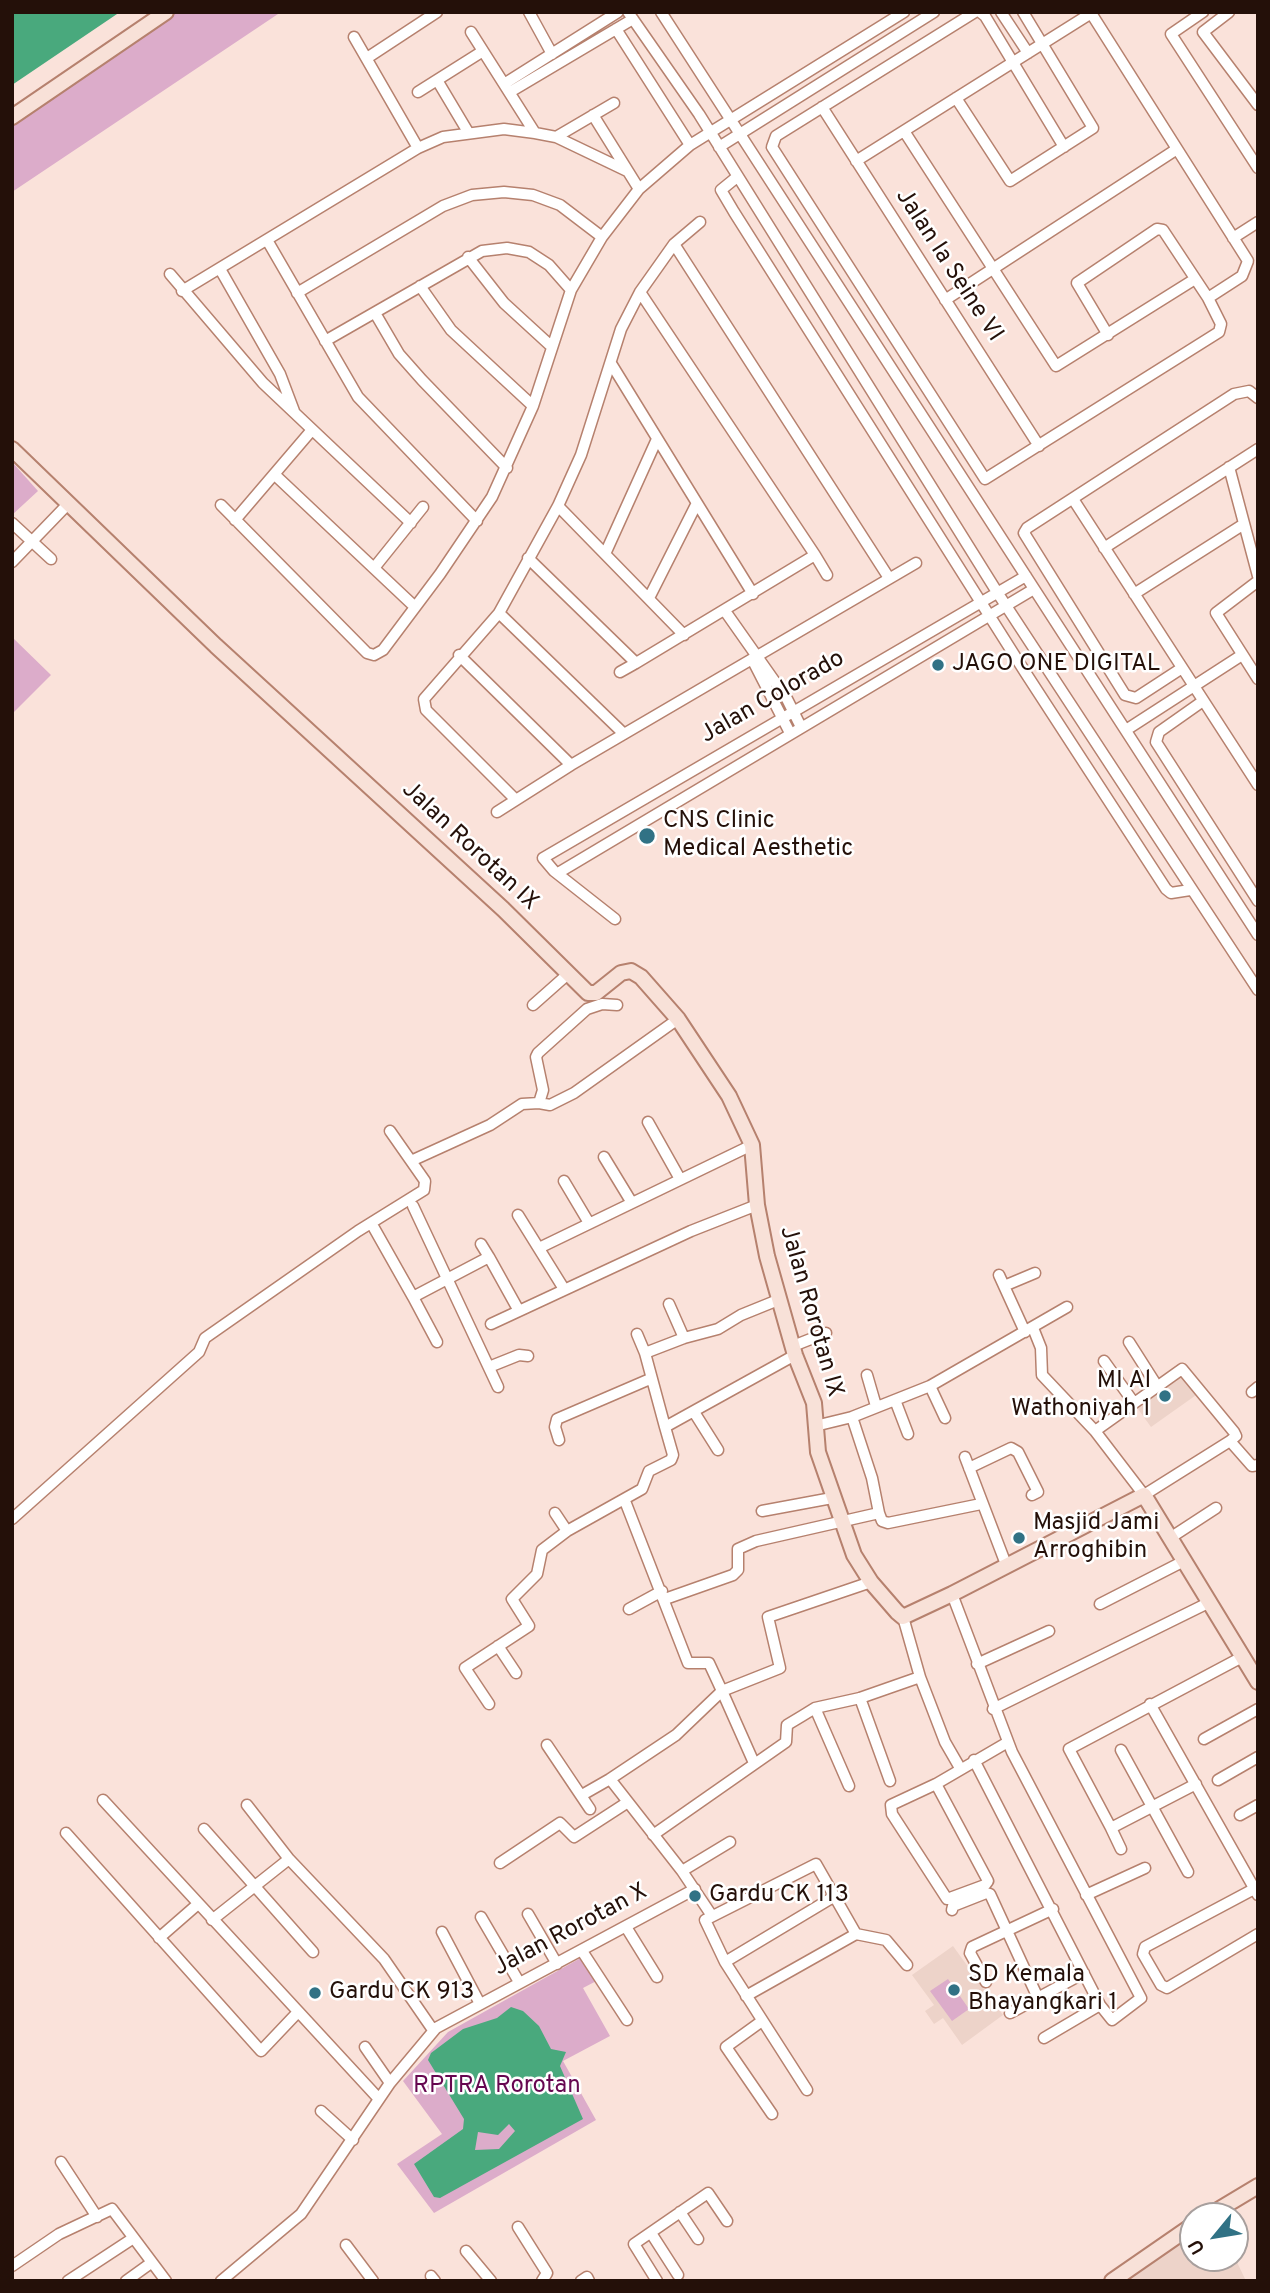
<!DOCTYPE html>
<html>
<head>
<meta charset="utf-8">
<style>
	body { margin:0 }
	#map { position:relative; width:1270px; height:2293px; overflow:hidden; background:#fae2da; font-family:Overpass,sans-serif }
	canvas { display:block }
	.frame { position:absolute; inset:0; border:14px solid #241009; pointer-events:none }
	.north { position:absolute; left:1179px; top:2202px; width:70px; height:70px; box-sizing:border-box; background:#fff; border:2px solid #a79f9d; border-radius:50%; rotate:240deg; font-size:19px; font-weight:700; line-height:28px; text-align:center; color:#241009 }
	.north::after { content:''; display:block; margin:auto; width:24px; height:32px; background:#317285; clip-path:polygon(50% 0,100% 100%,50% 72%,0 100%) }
</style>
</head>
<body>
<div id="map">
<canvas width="1270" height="2293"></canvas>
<div class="frame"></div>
<div class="north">U</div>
</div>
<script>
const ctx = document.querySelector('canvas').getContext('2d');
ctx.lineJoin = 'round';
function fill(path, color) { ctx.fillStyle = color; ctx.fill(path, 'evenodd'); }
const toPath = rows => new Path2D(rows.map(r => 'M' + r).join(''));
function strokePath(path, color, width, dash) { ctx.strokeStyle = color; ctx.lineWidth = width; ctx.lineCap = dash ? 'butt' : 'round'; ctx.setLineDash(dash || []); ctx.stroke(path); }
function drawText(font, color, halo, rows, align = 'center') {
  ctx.font = font + ' Overpass,sans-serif'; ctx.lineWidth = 5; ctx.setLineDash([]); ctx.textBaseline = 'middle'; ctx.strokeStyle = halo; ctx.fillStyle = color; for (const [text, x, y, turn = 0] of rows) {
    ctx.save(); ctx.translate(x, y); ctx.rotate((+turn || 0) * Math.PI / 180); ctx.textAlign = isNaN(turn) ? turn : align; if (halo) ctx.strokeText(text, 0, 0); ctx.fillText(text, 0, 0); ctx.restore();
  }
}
fill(toPath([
	[1178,1364,1199,1393,1151,1427,1130,1398],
	[953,1946,1003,2015,962,2045,943,2018,934,2024,925,2011,934,2005,912,1975],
	[1193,2220,1193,2258,1235,2258,1246,2281,1106,2281]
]), '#edd3c9');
fill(toPath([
	[165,12,281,12,12,192,12,116],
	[12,462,38,491,12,515],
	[12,637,51,675,12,714],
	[586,1955,602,1978,583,1988,610,2036,563,2061,596,2120,434,2213,397,2164,442,2134,403,2081,448,2032],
	[948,1979,969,2009,952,2021,930,1991]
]), '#dcacca');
fill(toPath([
	[12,12,120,12,12,85],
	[511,2007,523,2011,539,2026,551,2049,566,2052,560,2066,583,2119,440,2198,434,2197,414,2164,463,2129,464,2119,428,2060,431,2053,463,2029,497,2018],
	[509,2124,515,2131,499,2149,475,2150,478,2132,498,2135]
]), '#49a97d');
const street = toPath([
	[529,12,552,54],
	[628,12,699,114,997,592,1258,990],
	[661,12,1258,935],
	[975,12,776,136,772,147,985,479,1219,332,1221,324,1208,298,1163,230,1157,229,1077,283,1108,335],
	[980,12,985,16,1064,147],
	[1001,12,1028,53],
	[1203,12,1171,34,1258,168],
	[1229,12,1203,32,1258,105],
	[1091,13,1248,261,1242,276,1208,298],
	[471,32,535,133],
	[354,37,418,148],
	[367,58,437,12],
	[437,80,468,132],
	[504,84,618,12],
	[418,92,483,51],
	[510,92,633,19],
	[956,98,1010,181,1093,128,1023,12],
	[822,107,1039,446],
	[593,115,639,189],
	[904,131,1056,366,1195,279],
	[556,137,614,103],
	[690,145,904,12],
	[719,147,934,12],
	[856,161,1093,12],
	[737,177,721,190,734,212,1025,672,1166,889,1171,893,1190,890],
	[1233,238,1258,222],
	[267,240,358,397,477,521],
	[674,244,889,578],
	[468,257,504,303,552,347],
	[220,269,280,374,294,411],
	[170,274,263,383,411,523],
	[420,286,451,330,533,406],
	[182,291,418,148,443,137,504,129,535,133,556,137,627,171],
	[297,293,443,206,472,195,504,192,533,195,560,205,602,237],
	[945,300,1177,149],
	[375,313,399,354,422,380,507,468],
	[325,341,482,251,507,248,529,252,549,265,571,290],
	[612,365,753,594],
	[1229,467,1258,576],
	[275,475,415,607],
	[1073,499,1258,785],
	[221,505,367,653,374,655,383,650,440,574,492,497,533,406,571,290,602,237,639,189,690,145,616,29],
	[558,506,684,635],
	[235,520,311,431],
	[12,523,51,559],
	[1104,548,1258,449],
	[605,554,657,439],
	[815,555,827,575],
	[528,558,636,663,815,555,640,292],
	[12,562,68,504],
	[374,568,423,507],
	[1258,581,1216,613,1258,679],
	[1134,594,1244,524],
	[649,598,697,503],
	[725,611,787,699,801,727],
	[499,613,624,734],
	[459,655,571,765],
	[752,659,790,733],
	[1182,668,1136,698,1125,695,1024,533,1027,528,1234,394,1249,391,1258,398],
	[620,672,636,663],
	[1203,701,1159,732,1156,742,1258,901],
	[1126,730,1242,655],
	[516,800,426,710,424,699,499,613,558,506,581,455,621,329,640,292,674,244,700,222],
	[497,812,571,765,916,563],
	[558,873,1034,589],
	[615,919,554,871,543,858,1026,576],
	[533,1005,568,974],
	[539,1103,550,1105,574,1093,678,1019],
	[648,1122,680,1179],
	[604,1157,632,1203],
	[411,1161,490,1125,522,1104,539,1103,543,1090,536,1057,538,1053,587,1009,602,1004,617,1005],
	[564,1181,589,1223],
	[413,1206,498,1387],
	[518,1215,564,1289],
	[374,1228,413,1297,489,1257,519,1311,691,1231,757,1205],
	[481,1244,489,1257],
	[539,1248,752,1145],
	[999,1275,1025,1332],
	[1004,1286,1035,1273],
	[413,1297,437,1342],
	[669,1304,684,1338],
	[491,1324,519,1311],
	[1033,1328,1041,1348,1042,1375,1095,1431,1144,1495,1230,1441,1252,1466,1258,1465],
	[637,1334,645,1353],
	[1129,1342,1157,1386],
	[793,1346,826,1333],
	[1104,1361,1134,1403],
	[489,1367,519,1355,528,1356],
	[867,1375,876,1406],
	[930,1386,945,1418],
	[1252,1392,1258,1387],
	[895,1400,908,1434],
	[694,1412,718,1450],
	[852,1417,872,1478,879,1513],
	[815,1426,852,1417,930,1386,1067,1307],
	[665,1427,645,1353,684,1338,718,1329,741,1315,778,1300],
	[1095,1431,1182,1369,1234,1432,1236,1436,1230,1441],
	[559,1440,555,1427,557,1419,650,1379],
	[965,1457,1007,1567],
	[969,1468,1011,1448,1018,1452,1038,1492,1032,1495],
	[625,1501,688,1663,709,1663,722,1691,676,1735,610,1779,682,1871,712,1916],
	[762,1511,832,1498],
	[555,1513,567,1531],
	[12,1519,199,1352,205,1338,358,1231,424,1190,425,1181,390,1131],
	[1170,1538,1216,1508],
	[952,1594,1012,1752,1141,1998,1112,2020,1100,2005,974,1760],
	[665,1599,733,1575,738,1570,738,1549,756,1541,879,1513,882,1521,888,1523,981,1504],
	[1100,1604,1184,1561],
	[629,1609,662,1591],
	[903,1617,920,1677,945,1742,960,1768],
	[498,1646,516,1673],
	[977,1664,1049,1631],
	[860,1698,890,1781],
	[489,1704,465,1668,529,1626,512,1599,537,1574,542,1550,567,1531,642,1489,649,1471,671,1460,673,1455,665,1427,795,1355],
	[1150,1704,1258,1895],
	[815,1708,849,1786],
	[993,1709,1208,1603],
	[1204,1739,1258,1709],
	[547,1745,590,1809],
	[1121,1750,1188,1872],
	[754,1763,722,1691,780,1668,768,1617,871,1582],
	[1218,1780,1258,1757],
	[936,1784,988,1881,985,1885,947,1899,892,1814,891,1805,936,1784,1008,1742],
	[1196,1784,1111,1828,1069,1749,1244,1656],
	[582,1795,610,1779],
	[103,1800,379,2099],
	[1240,1815,1258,1805],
	[1111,1828,1121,1849],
	[204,1829,313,1952],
	[66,1833,261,2051,298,2012],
	[653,1835,786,1742,787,1725,802,1716,815,1708,860,1698,920,1677],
	[289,1859,384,1959,433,2030],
	[500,1863,560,1823,574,1837,628,1802],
	[682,1871,730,1842],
	[1254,1889,1145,1947,1143,1954,1161,1985,1167,1988,1258,1934],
	[1086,1895,1145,1868],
	[952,1910,953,1906,986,1893,990,1894,1038,1998],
	[528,1914,557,1964],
	[481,1917,519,1982],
	[212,1920,289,1859,247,1805],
	[626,1927,657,1977],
	[442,1932,479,2002],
	[159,1938,198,1904],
	[582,1951,627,2020],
	[725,1962,835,1896],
	[986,1982,970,1953,972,1947,1053,1909],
	[746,1996,856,1934],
	[1010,2013,1084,1973],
	[762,2021,726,2047,772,2114],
	[1044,2038,1100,2005],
	[365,2047,390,2083],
	[807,2090,725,1962,705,1920,816,1864,856,1934,886,1940,907,1965],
	[321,2111,353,2140],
	[61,2162,97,2217],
	[680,2212,698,2239],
	[518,2227,547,2273,542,2281],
	[651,2233,678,2275],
	[346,2245,373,2281],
	[466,2251,491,2281],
	[12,2266,59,2234,112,2209,166,2281],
	[431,2276,435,2281],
	[68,2281,132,2239],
	[126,2281,151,2263],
	[221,2281,301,2214,390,2083,436,2028,695,1889],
	[581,2281,587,2277,589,2281],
	[657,2281,634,2244,708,2193,727,2221]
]);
const secondary = toPath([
	[12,117,166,12],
	[12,449,216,646,503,909,588,993,596,993,621,973,631,971,641,977,678,1019,729,1096,752,1145,757,1205,767,1256,795,1355,814,1403,818,1452,854,1555,871,1582,897,1612,903,1617,952,1594,1144,1495,1258,1682],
	[1208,2216,1258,2186],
	[1112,2281,1193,2225]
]);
strokePath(street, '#b6816e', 13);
strokePath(secondary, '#b6816e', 18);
strokePath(street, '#fff', 10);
strokePath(secondary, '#f8e1d8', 14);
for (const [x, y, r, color] of [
	[938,665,7,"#317285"],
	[647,836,9,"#317285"],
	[1165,1396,7,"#317285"],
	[1019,1538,7,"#317285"],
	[695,1896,7,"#317285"],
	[954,1990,7,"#317285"],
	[315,1993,7,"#317285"]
]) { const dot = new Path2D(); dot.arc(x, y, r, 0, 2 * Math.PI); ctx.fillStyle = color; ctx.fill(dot); strokePath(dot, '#fff', 2.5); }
drawText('24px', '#241009', '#fff', [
	["Jalan la Seine VI",948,266,57],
	["Jalan Colorado",773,698,-30],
	["Jalan Rorotan IX",469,847,43],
	["Jalan Rorotan IX",810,1312,74],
	["Jalan Rorotan X",571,1931,-28]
]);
drawText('24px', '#241009', '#fff', [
	["JAGO ONE DIGITAL",952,665],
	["CNS Clinic",663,822],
	["Medical Aesthetic",663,850],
	["MI Al",1151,1382,"right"],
	["Wathoniyah 1",1151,1410,"right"],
	["Masjid Jami",1033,1524],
	["Arroghibin",1033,1552],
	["Gardu CK 113",709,1896],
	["SD Kemala",968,1976],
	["Bhayangkari 1",968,2004],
	["Gardu CK 913",329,1993]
], 'left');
drawText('24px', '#660750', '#fff', [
	["RPTRA Rorotan",497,2087]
]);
</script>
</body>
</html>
